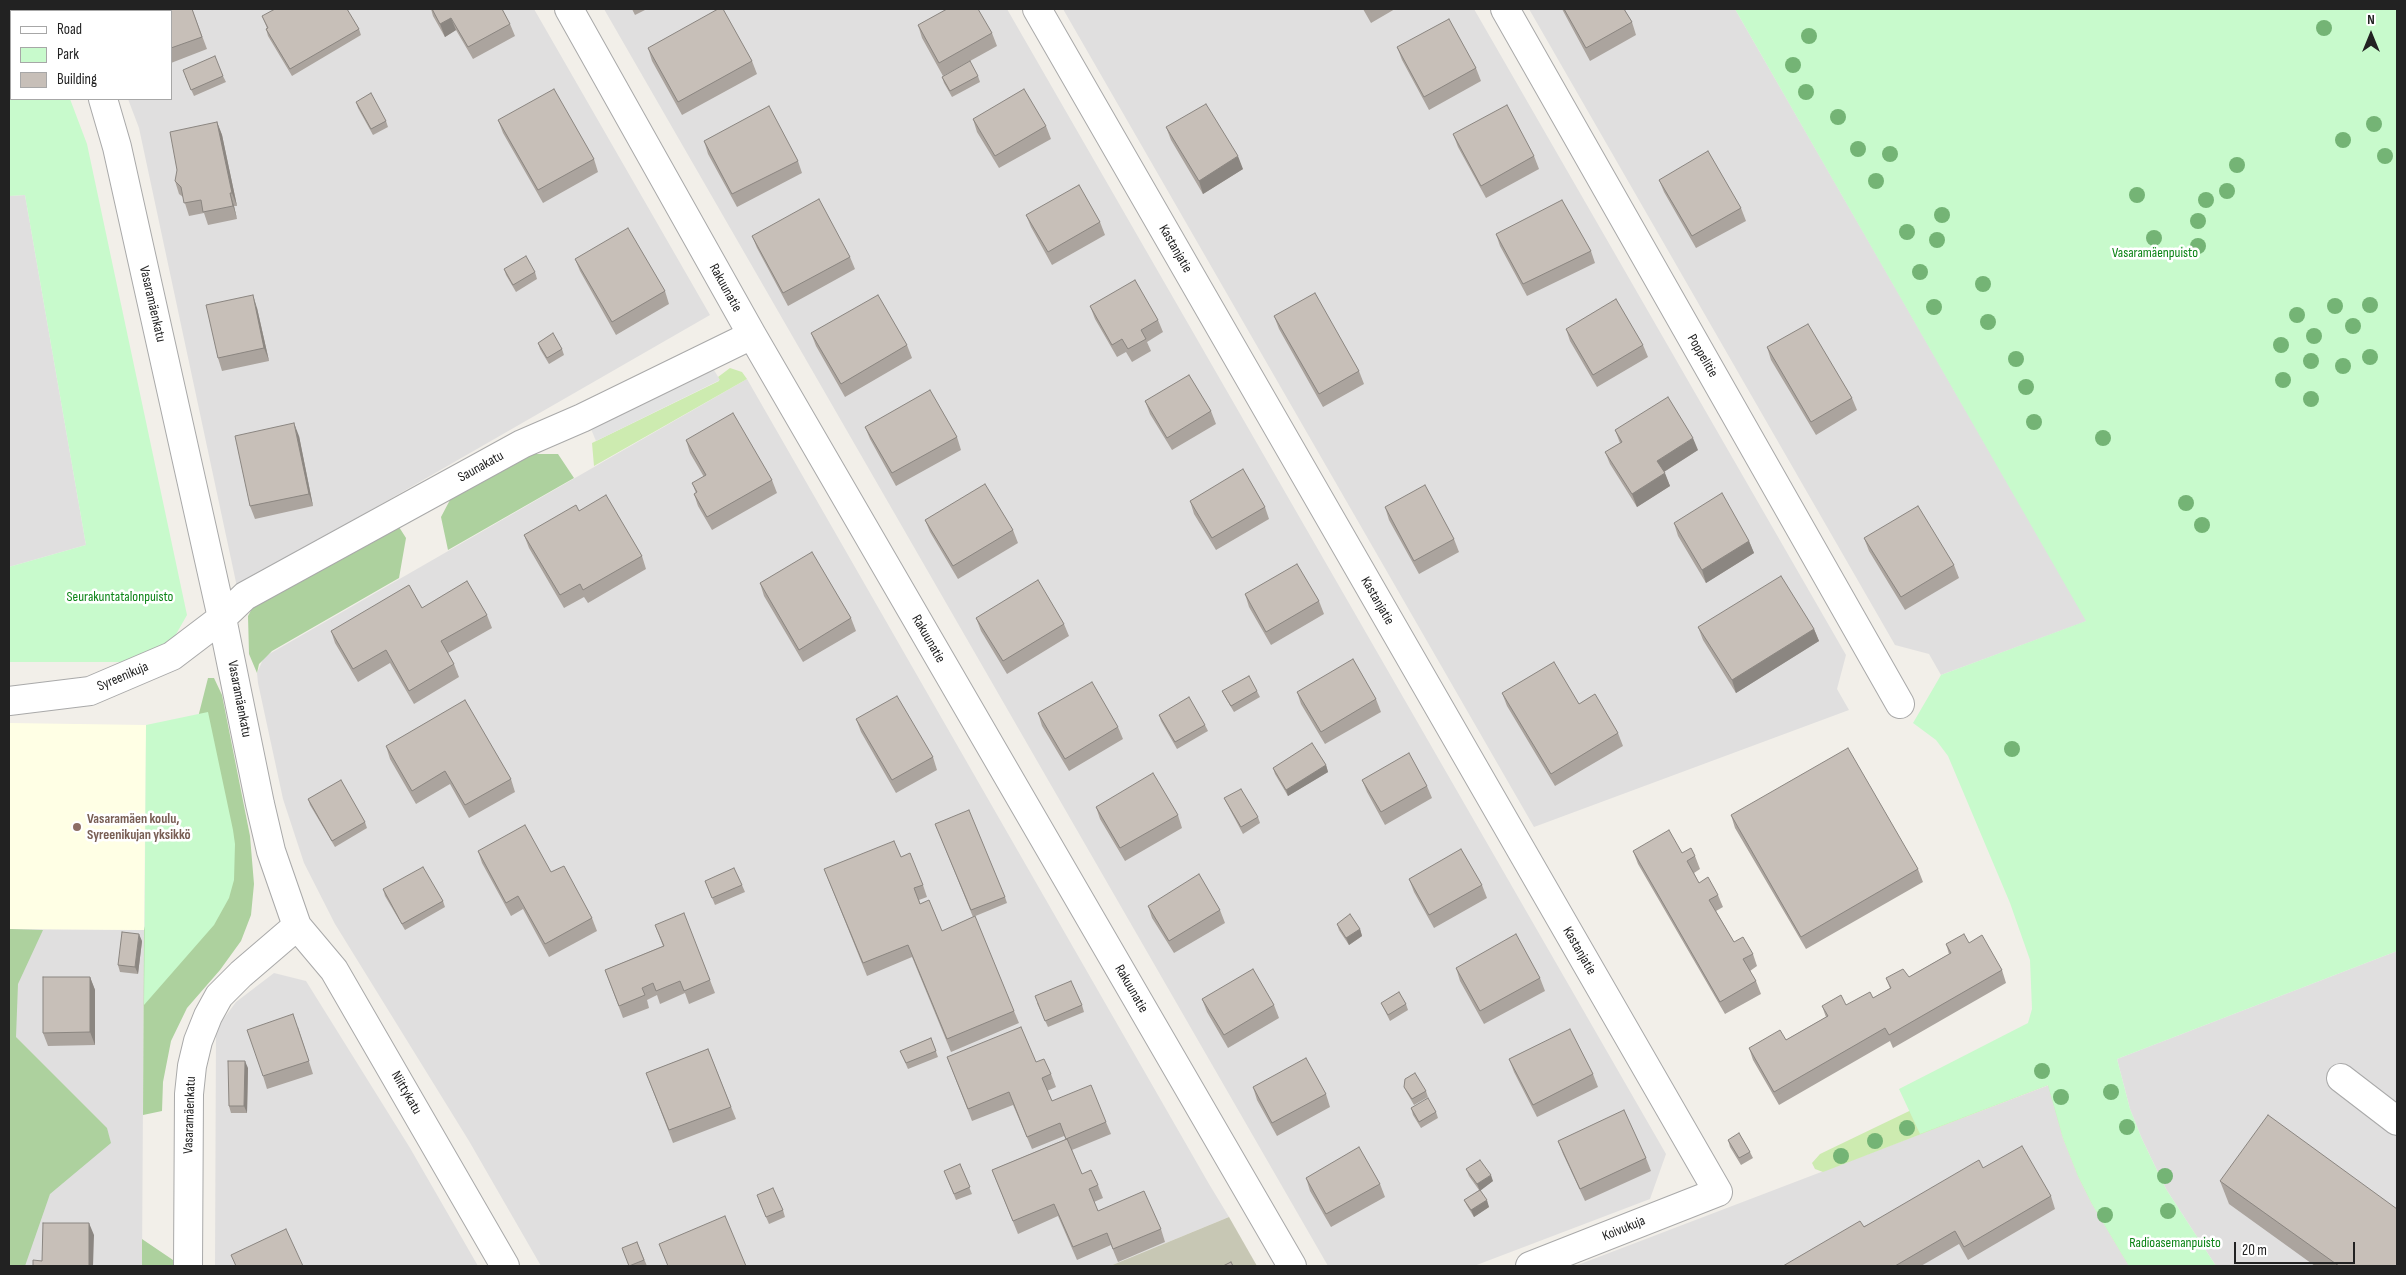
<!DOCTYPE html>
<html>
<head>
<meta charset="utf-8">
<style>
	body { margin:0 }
	#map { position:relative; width:2406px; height:1275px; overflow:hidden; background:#f2efe9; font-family:"Sofia Sans Condensed",sans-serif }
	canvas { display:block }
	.frame { position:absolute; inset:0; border:10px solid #222; pointer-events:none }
	.legend { position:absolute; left:10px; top:10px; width:162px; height:90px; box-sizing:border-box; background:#fff; border:1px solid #a7a7a7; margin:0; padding:6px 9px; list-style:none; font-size:15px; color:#222 }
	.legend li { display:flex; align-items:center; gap:10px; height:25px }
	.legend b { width:25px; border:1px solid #a7a7a7 }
	.north { position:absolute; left:2346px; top:10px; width:50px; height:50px; -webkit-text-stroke:4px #fff; paint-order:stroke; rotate:0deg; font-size:14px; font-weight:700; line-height:20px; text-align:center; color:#222 }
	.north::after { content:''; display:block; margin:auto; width:18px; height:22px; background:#222; clip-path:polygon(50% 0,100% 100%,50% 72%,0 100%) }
	.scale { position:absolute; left:2234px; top:1242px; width:121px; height:22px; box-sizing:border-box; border:2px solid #222; border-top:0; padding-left:6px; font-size:15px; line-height:18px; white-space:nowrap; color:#222; -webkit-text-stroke:4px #fff; paint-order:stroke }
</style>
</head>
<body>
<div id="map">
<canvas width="2406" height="1275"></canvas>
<div class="frame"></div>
<ul class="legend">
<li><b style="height:6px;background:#fff"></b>Road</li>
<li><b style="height:14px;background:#c8facc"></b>Park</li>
<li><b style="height:14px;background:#c7bfb8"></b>Building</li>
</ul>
<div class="north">N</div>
<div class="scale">20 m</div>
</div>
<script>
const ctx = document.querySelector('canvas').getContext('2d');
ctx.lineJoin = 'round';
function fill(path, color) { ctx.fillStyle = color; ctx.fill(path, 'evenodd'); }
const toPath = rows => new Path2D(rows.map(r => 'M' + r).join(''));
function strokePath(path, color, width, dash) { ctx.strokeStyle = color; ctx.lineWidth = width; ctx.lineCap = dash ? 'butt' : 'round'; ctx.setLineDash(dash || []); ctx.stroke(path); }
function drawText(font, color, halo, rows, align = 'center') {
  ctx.font = font + ' "Sofia Sans Condensed",sans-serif'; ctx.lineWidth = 5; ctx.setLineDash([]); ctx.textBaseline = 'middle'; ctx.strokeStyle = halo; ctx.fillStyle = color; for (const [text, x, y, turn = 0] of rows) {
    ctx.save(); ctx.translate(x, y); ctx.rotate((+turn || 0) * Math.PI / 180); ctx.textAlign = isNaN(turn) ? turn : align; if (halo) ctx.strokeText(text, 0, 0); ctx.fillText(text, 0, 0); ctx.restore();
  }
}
fill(toPath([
	[95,9,534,9,710,315,237,587,139,128,128,99,171,99,171,11,96,11],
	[604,9,1007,9,1666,1154,1650,1199,1474,1266,1328,1266],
	[1063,9,1474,9,1846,655,1837,689,1849,710,1534,827],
	[1529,9,1735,9,2087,621,1941,675,1929,654,1895,645],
	[25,195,86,545,9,567,9,196],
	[747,379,1209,1184,1229,1217,1110,1266,541,1266,469,1141,335,924,304,863,283,799,258,683,257,673,264,657],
	[9,929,144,930,142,1266,9,1266],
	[2397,951,2397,1266,2216,1266,2166,1189,2142,1139,2130,1109,2117,1059],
	[274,973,306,981,410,1148,478,1266,215,1266,216,1029,236,1002],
	[2049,1085,2063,1138,2078,1176,2092,1204,2129,1266,1575,1266]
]), '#e0dfdf');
fill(toPath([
	[9,723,146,725,144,930,9,929]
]), '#ffffe5');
fill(toPath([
	[1229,1217,1257,1266,1110,1266]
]), '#c7c7b4');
fill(toPath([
	[730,368,742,372,747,379,594,466,592,443,719,381,718,377],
	[2040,1048,2129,1266,2092,1204,2078,1176,2063,1138,2048,1085,1823,1172,1815,1169,1812,1163,1820,1154]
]), '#cdebb0');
fill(toPath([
	[529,454,558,454,574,478,448,550,441,517,451,498],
	[391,525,399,527,406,538,399,578,272,651,259,664,257,673,249,654,248,616,255,603],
	[208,678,214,678,222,695,250,836,254,884,251,915,241,941,220,970,187,1008,171,1041,163,1082,162,1111,143,1115,144,930],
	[9,929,43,930,18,984,16,1037,107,1128,111,1143,50,1194,25,1266,9,1266],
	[142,1239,173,1260,173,1266,142,1266]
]), '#add19e');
fill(toPath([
	[9,9,36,9,37,11,11,11,11,99,70,99,87,144,187,615,175,636,160,647,125,662,9,662,9,567,86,545,25,195,9,196],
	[1735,9,2397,9,2397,951,2117,1059,2130,1109,2142,1139,2166,1189,2216,1266,2129,1266,2092,1204,2078,1176,2063,1138,2048,1085,1920,1134,1899,1089,2028,1023,2032,1009,2030,960,2010,903,1948,756,1936,740,1913,723,1941,675,2086,621],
	[208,712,233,830,235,844,234,880,229,898,214,925,144,1005,146,725]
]), '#c8facc');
fill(toPath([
	[714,370,720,380,596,441,591,429]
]), '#e2e2e2');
const minor = toPath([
	[72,9,73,11],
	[569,9,752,335,1292,1266],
	[1037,9,1718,1192,1530,1266],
	[1505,9,1900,704],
	[103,99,117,147,222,618,260,804,271,851,297,926,241,974,219,996,208,1016,198,1041,192,1066,189,1094,188,1266],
	[9,701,90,691,172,656,222,618,245,596,522,444,582,418,752,335],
	[297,926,334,970,505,1266],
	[2341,1078,2397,1121]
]);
strokePath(minor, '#a9a9a9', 30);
strokePath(minor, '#fff', 28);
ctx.fillStyle = '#74b475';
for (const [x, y] of [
	[2324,28],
	[1809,36],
	[1793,65],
	[1806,92],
	[1838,117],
	[2374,124],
	[2343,140],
	[1858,149],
	[1890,154],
	[2385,156],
	[2237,165],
	[1876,181],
	[2227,191],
	[2137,195],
	[2206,200],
	[1942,215],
	[2198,221],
	[1907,232],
	[2154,238],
	[1937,240],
	[2198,246],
	[1920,272],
	[1983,284],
	[2370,305],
	[2335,306],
	[1934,307],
	[2297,315],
	[1988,322],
	[2353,326],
	[2314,336],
	[2281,345],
	[2370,357],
	[2016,359],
	[2311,361],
	[2343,366],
	[2283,380],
	[2026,387],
	[2311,399],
	[2034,422],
	[2103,438],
	[2186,503],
	[2202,525],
	[2012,749],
	[2042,1071],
	[2111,1092],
	[2061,1097],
	[2127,1127],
	[1907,1128],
	[1875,1141],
	[1841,1156],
	[2165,1176],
	[2168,1211],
	[2105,1215]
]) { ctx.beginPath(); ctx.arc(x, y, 8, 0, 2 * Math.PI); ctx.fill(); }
fill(toPath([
	[192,9,207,49,171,63,171,11],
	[431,9,502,9,510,24,515,36,473,59,456,30,445,37,433,16],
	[632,9,647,9,635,15],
	[1363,9,1395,9,1371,23],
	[1562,9,1624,9,1632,22,1636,35,1590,61],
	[262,16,359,29,361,35,292,76,268,36,266,29,267,28],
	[918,25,992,33,997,46,943,76,922,38],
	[1397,47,1476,68,1481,81,1429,110,1402,60],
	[648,48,752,61,757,74,682,115,652,61],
	[185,76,223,76,226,82,194,96],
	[978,76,980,82,952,97,944,83,942,77],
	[356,102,386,121,388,127,373,135,358,108],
	[973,119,1046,126,1051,139,999,168,977,132],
	[498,120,594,159,598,172,543,203,503,133],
	[217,122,222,135,237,206,234,206,237,219,208,225,204,213,189,216,183,197,179,194,175,181],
	[1166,127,1243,169,1203,194,1171,140],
	[1453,134,1534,156,1539,169,1486,198,1458,147],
	[704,141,798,161,802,173,737,207,708,154],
	[1659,180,1741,208,1746,221,1696,248,1664,192],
	[1026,215,1100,222,1105,235,1052,265,1031,227],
	[1496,234,1591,251,1595,263,1527,296,1500,246],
	[752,236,850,257,855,269,788,306,757,248],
	[575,259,665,291,669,304,616,335,580,271],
	[504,269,535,272,537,279,516,292,506,275],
	[1090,306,1158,320,1163,332,1147,342,1151,351,1132,362,1126,352,1117,357,1095,319],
	[257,308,269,361,222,371,218,358],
	[1274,316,1359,371,1364,384,1323,407,1279,329],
	[1566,329,1643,345,1648,357,1597,387,1570,341],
	[811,333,907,345,912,358,845,397,816,346],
	[538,343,562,349,564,355,549,364,540,349],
	[1767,347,1852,398,1857,410,1816,435,1771,360],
	[1145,401,1211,411,1216,424,1172,450,1150,414],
	[865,427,957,437,961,450,896,486,870,439],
	[1615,430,1698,450,1664,472,1670,486,1637,507,1610,464,1605,452,1620,443],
	[299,436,313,506,255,519,250,506],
	[686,440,772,480,777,493,712,530,698,506,694,494,696,493,692,483,704,477,690,453],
	[1190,501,1265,507,1269,519,1216,550,1194,514],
	[1385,507,1454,539,1459,552,1419,574,1389,520],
	[579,511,642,556,646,569,588,603,584,597,564,608,529,548,524,535],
	[925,520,1013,530,1018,543,958,579,930,532],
	[1674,523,1749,541,1754,553,1706,583,1678,536],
	[1864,538,1954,565,1959,578,1905,610,1869,551],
	[760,583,851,618,856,631,803,662,764,596],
	[1245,594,1319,601,1324,614,1271,645,1249,607],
	[422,608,487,615,492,628,448,653,454,664,459,677,414,704,390,663,358,682,335,643,331,631],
	[976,618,1064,624,1069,636,1007,674,981,631],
	[1698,627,1814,629,1819,641,1736,693,1703,640],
	[1222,691,1257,691,1260,697,1234,712,1225,697],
	[1297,692,1376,699,1381,712,1325,744,1301,704],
	[1502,693,1618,733,1623,746,1555,786,1507,706],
	[1038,713,1118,727,1123,739,1069,771,1042,726],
	[1159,715,1205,725,1208,731,1177,749,1161,721],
	[856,719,933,757,937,770,896,793,861,732],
	[386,746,511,779,515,792,469,818,450,784,416,804,390,759],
	[1326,765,1328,772,1288,796,1275,774,1273,768],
	[1362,780,1427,786,1432,798,1385,825,1367,792],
	[1224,798,1258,817,1260,823,1243,834,1227,804],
	[308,799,365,822,367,828,335,847,310,805],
	[1096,807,1178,815,1182,828,1125,861,1100,819],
	[1731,815,1918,869,1923,882,1806,949,1735,828],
	[938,831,1005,897,1007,903,973,917],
	[478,851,551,872,592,918,597,931,549,957,523,909,511,916,482,863],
	[1633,851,1682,853,1695,856,1700,869,1694,873,1699,883,1718,895,1723,907,1716,911,1734,942,1753,954,1757,966,1750,971,1756,981,1761,994,1725,1014,1638,864],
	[901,857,923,885,927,897,919,900,920,904,942,931,1014,1011,1019,1023,951,1052,912,957,867,976,824,869],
	[1409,879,1482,885,1487,898,1434,928,1414,892],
	[705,881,742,885,745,892,715,905],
	[383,889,443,901,445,907,405,930,385,896],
	[1148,906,1220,910,1225,923,1174,953,1152,918],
	[1337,924,1360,929,1362,936,1349,945,1339,930],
	[655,925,710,980,715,993,689,1004,685,993,660,1004,657,995,647,1000,649,1008,623,1018,605,970,663,946],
	[142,941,138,974,120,972,118,965],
	[1969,943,2002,970,2006,983,1893,1048,1890,1041,1779,1105,1753,1060,1749,1048,1786,1040,1826,1017,1822,1006,1846,1005,1873,998,1890,988,1886,978,1909,977,1949,954,1946,944],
	[1456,968,1540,978,1545,991,1484,1024,1460,981],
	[90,977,95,990,95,1045,48,1046,43,1033],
	[1202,999,1274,1005,1279,1018,1228,1048,1207,1012],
	[1037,1003,1082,1005,1084,1012,1048,1027],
	[1381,1003,1406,1004,1408,1010,1390,1021],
	[298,1027,313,1074,267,1089,263,1076],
	[931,1038,938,1057,908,1069,900,1051],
	[708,1049,736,1119,673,1143,646,1073],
	[947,1057,1036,1062,1051,1074,1056,1087,1047,1091,1052,1101,1106,1122,1111,1134,1072,1150,1082,1174,1098,1185,1103,1198,1094,1202,1098,1211,1161,1229,1165,1242,1118,1262,1111,1245,1077,1260,1058,1216,1018,1234,992,1170,1066,1139,1064,1136,1032,1149,1013,1105,972,1121],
	[1509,1059,1593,1074,1598,1087,1537,1117,1514,1072],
	[248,1068,247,1113,231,1113,229,1106],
	[1253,1087,1326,1094,1330,1107,1277,1136,1257,1100],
	[1404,1087,1426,1091,1428,1097,1414,1105,1407,1093],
	[1411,1108,1436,1112,1438,1118,1421,1128,1413,1115],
	[1728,1140,1750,1152,1753,1158,1741,1165,1730,1147],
	[1558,1141,1646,1158,1651,1171,1585,1201,1563,1154],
	[960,1164,972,1194,956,1200,947,1178],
	[1983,1168,2051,1196,2055,1209,1968,1260,1959,1244,1921,1266,1783,1266],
	[1466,1169,1493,1181,1480,1190,1489,1207,1474,1217,1467,1206,1464,1200,1479,1190,1469,1176],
	[1306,1178,1380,1184,1385,1197,1331,1227,1310,1191],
	[2220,1181,2397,1266,2315,1266,2229,1204],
	[759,1201,783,1210,785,1217,769,1224],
	[637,1242,647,1266,629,1266]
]), '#aba49e');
fill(toPath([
	[451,18,456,30,445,37,440,24],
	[217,122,222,135,237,206,232,193],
	[1238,156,1243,169,1203,194,1199,181],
	[230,193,234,206,237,219,233,206],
	[253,295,257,308,269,361,264,348],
	[294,423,299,436,313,506,309,494],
	[1693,438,1698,450,1662,473,1657,461],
	[1665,473,1670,486,1637,507,1632,494],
	[1749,541,1754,553,1706,583,1702,570],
	[1814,629,1819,641,1736,693,1732,680],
	[1326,765,1328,772,1288,796,1286,790],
	[1360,929,1362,936,1349,945,1346,938],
	[139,934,142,941,138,974,135,967],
	[90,977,95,990,95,1045,90,1032],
	[245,1061,248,1068,247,1113,244,1106],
	[1491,1175,1493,1181,1480,1191,1477,1184],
	[1487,1200,1489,1207,1474,1217,1471,1210],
	[89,1223,94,1235,93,1266,89,1266]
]), '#8b8681');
const building = toPath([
	[128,9,192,9,202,37,171,48,171,11,129,11,128,9],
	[275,9,347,9,359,29,290,69,266,29,268,28,262,16,275,9],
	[432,9,502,9,510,24,468,47,451,18,440,24,432,9],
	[718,9,723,9,752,61,678,102,648,48,718,9],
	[947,9,978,9,992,33,939,63,918,25,947,9],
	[1564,9,1624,9,1632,22,1586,48,1564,9],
	[1449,19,1476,68,1424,97,1397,47,1449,19],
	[215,56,223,76,191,90,183,70,215,56],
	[970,61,978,76,950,91,942,77,970,61],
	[554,89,594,159,538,190,498,120,554,89],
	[1024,89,1046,126,995,156,973,119,1024,89],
	[371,93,386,121,371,129,356,102,371,93],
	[1206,104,1238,156,1199,181,1166,127,1206,104],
	[1507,105,1534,156,1481,186,1453,134,1507,105],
	[769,106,798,161,732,194,704,141,769,106],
	[217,122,232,193,230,193,233,206,203,212,201,200,184,203,181,187,175,181,177,170,170,132,217,122],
	[1708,151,1741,208,1692,236,1659,180,1708,151],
	[1079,185,1100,222,1048,252,1026,215,1079,185],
	[819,199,850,257,783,293,752,236,819,199],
	[1562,200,1591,251,1523,284,1496,234,1562,200],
	[628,228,665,291,612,322,575,259,628,228],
	[526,256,535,272,513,285,504,269,526,256],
	[1135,280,1158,320,1141,330,1146,339,1128,349,1122,339,1112,345,1090,306,1135,280],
	[1315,293,1359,371,1319,394,1274,316,1315,293],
	[253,295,264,348,218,358,206,305,253,295],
	[878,295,907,345,841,384,811,333,878,295],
	[1616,299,1643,345,1593,375,1566,329,1616,299],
	[1808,324,1852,398,1811,422,1767,347,1808,324],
	[553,333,562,349,547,358,538,343,553,333],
	[1189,375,1211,411,1167,438,1145,401,1189,375],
	[930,390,957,437,892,473,865,427,930,390],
	[1668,397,1693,438,1657,461,1665,473,1632,494,1605,452,1622,442,1615,430,1668,397],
	[733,413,772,480,707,517,694,494,697,492,692,483,706,475,686,440,733,413],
	[294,423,309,494,250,506,235,436,294,423],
	[1243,469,1265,507,1212,538,1190,501,1243,469],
	[985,484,1013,530,953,566,925,520,985,484],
	[1425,485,1454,539,1414,561,1385,507,1425,485],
	[1722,493,1749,541,1702,570,1674,523,1722,493],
	[606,495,642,556,583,590,580,584,560,595,524,535,576,505,579,511,606,495],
	[1918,506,1954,565,1901,597,1864,538,1918,506],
	[812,552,851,618,799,650,760,583,812,552],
	[1297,564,1319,601,1266,632,1245,594,1297,564],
	[1781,576,1814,629,1732,680,1698,627,1781,576],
	[1038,580,1064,624,1003,661,976,618,1038,580],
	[467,581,487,615,441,641,454,664,409,691,386,650,353,669,331,631,409,585,422,608,467,581],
	[1353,659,1376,699,1321,732,1297,692,1353,659],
	[1554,662,1579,704,1595,694,1618,733,1551,774,1502,693,1554,662],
	[1249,676,1257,691,1231,706,1222,691,1249,676],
	[1092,682,1118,727,1065,759,1038,713,1092,682],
	[897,696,933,757,892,780,856,719,897,696],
	[1189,697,1205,725,1175,742,1159,715,1189,697],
	[465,700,511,779,465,805,445,771,412,791,386,746,465,700],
	[1312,743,1326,765,1286,790,1273,768,1312,743],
	[1848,748,1918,869,1801,937,1731,815,1848,748],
	[1409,753,1427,786,1381,812,1362,780,1409,753],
	[1153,773,1178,815,1120,848,1096,807,1153,773],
	[341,780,365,822,332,841,308,799,341,780],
	[1241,789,1258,817,1241,827,1224,798,1241,789],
	[969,810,1005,897,971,910,935,824,969,810],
	[525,825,551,872,564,866,592,918,545,944,518,896,506,903,478,851,525,825],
	[1669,830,1682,853,1691,848,1695,856,1687,861,1699,883,1708,877,1718,895,1709,900,1734,942,1743,937,1753,954,1743,959,1756,981,1720,1002,1633,851,1669,830],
	[894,841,901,857,910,853,923,885,914,888,920,904,929,900,942,931,975,916,1014,1011,947,1039,908,945,863,963,824,869,894,841],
	[1461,849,1482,885,1429,915,1409,879,1461,849],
	[423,867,443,901,402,924,383,889,423,867],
	[734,868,742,885,712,898,705,881,734,868],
	[1199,874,1220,910,1169,941,1148,906,1199,874],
	[684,913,710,980,684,991,680,981,656,991,653,983,642,988,645,995,619,1006,605,970,664,946,655,925,684,913],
	[1350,914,1360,929,1346,938,1337,924,1350,914],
	[122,932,139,934,135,967,118,965,122,932],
	[1516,934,1540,978,1480,1011,1456,968,1516,934],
	[1964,934,1969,943,1982,935,2002,970,1889,1035,1885,1028,1774,1092,1749,1048,1780,1030,1786,1040,1828,1016,1822,1006,1841,995,1846,1005,1870,992,1873,998,1891,988,1886,978,1903,969,1909,977,1951,953,1946,944,1964,934],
	[1253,969,1274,1005,1224,1035,1202,999,1253,969],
	[43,977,90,977,90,1032,43,1033,43,977],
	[1071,981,1082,1005,1045,1021,1035,996,1071,981],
	[1399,992,1406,1004,1388,1015,1381,1003,1399,992],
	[293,1014,309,1061,263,1076,247,1030,293,1014],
	[1021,1027,1036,1062,1044,1059,1051,1074,1042,1078,1052,1101,1091,1085,1106,1122,1066,1139,1060,1123,1027,1137,1009,1092,968,1109,947,1057,1021,1027],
	[1570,1029,1593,1074,1533,1105,1509,1059,1570,1029],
	[931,1038,936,1051,906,1063,900,1051,931,1038],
	[708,1049,731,1107,669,1130,646,1073,708,1049],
	[1306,1058,1326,1094,1272,1123,1253,1087,1306,1058],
	[228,1061,245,1061,244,1106,229,1106,228,1061],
	[1415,1073,1426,1091,1412,1099,1404,1087,1405,1079,1415,1073],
	[1428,1098,1436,1112,1419,1122,1411,1108,1428,1098],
	[1624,1110,1646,1158,1580,1189,1558,1141,1624,1110],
	[2268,1115,2397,1209,2397,1266,2339,1266,2220,1181,2268,1115],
	[1739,1133,1750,1152,1739,1158,1728,1140,1739,1133],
	[1067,1139,1082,1174,1091,1170,1098,1185,1089,1189,1098,1211,1144,1191,1161,1229,1113,1249,1107,1233,1073,1247,1054,1204,1013,1221,992,1170,1067,1139],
	[2022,1146,2051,1196,1964,1247,1955,1231,1895,1266,1783,1266,1860,1221,1864,1227,1979,1160,1983,1168,2022,1146],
	[1359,1147,1380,1184,1326,1214,1306,1178,1359,1147],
	[1480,1160,1491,1175,1477,1184,1466,1169,1480,1160],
	[960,1164,970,1187,954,1194,944,1171,960,1164],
	[773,1188,783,1210,766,1217,757,1195,773,1188],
	[1480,1190,1487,1200,1471,1210,1464,1200,1480,1190],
	[725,1216,746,1266,668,1266,659,1244,725,1216],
	[43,1223,89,1223,89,1266,33,1266,33,1260,42,1261,43,1223],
	[286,1229,303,1266,236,1266,231,1255,286,1229],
	[637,1242,644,1260,629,1266,622,1248,637,1242],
	[1231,1262,1233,1266,1223,1266,1231,1262]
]);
fill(building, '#c7bfb8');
strokePath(building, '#8b8681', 1);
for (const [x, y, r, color] of [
	[77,827,5,"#8d6e63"]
]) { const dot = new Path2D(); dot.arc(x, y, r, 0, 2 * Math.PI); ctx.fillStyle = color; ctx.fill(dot); strokePath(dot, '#fff', 2); }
drawText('14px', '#222', '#fff', [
	["Kastanjatie",1175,249,60],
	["Rakuunatie",725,288,61],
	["Vasaramäenkatu",152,304,77],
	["Poppelitie",1702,356,60],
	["Saunakatu",481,467,-29],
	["Kastanjatie",1377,601,60],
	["Rakuunatie",928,639,60],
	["Syreenikuja",123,677,-23],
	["Vasaramäenkatu",239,699,79],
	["Kastanjatie",1579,951,60],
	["Rakuunatie",1131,989,60],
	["Niittykatu",406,1093,60],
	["Vasaramäenkatu",190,1115,-88],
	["Koivukuja",1624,1229,-22]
]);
drawText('14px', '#0c8416', '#fff', [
	["Vasaramäenpuisto",2155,253],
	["Seurakuntatalonpuisto",120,597],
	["Radioasemanpuisto",2175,1243]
]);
drawText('bold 14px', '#785e54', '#fff', [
	["Vasaramäen koulu,",87,819],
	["Syreenikujan yksikkö",87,835]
], 'left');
</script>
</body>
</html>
